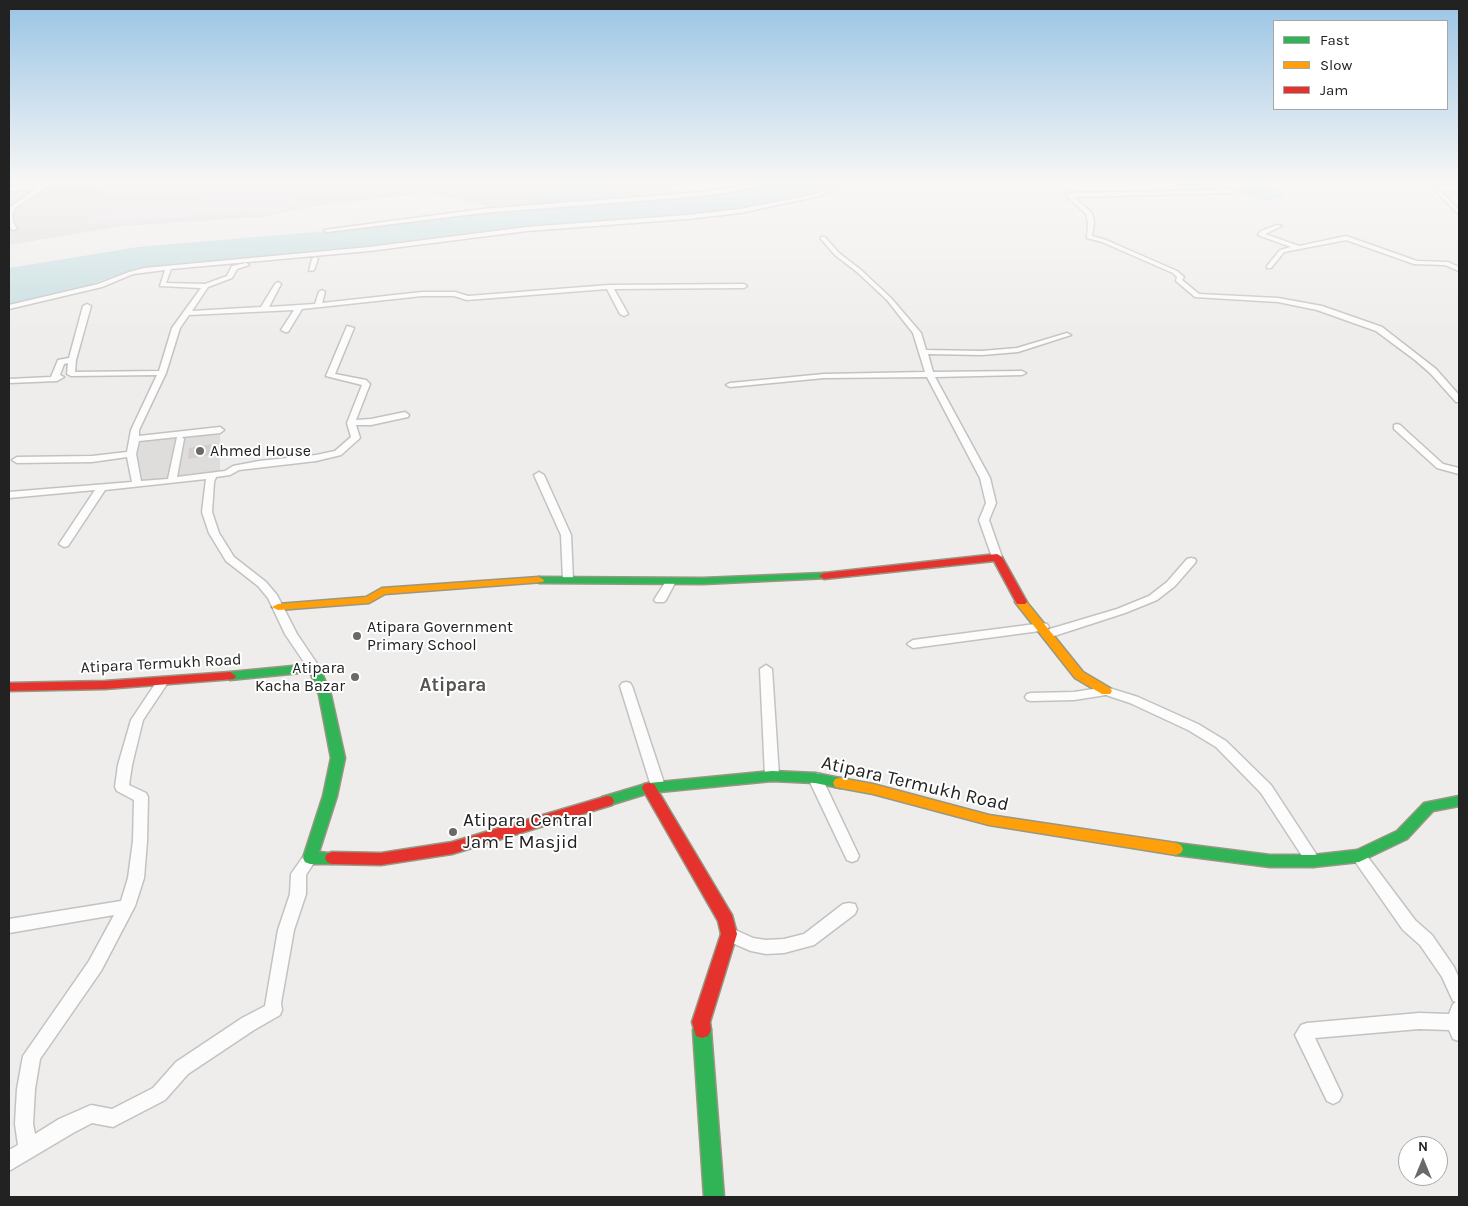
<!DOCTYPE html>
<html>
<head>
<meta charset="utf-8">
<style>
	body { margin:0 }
	#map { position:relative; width:1468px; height:1206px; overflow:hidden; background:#efedeb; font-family:Karla,sans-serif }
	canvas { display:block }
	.frame { position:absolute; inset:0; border:10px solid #222; pointer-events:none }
	.legend { position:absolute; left:1273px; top:20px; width:175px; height:90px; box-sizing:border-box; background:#fff; border:1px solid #a7a7a7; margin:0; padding:6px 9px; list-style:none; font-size:15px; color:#222 }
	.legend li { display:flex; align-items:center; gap:10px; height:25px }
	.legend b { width:25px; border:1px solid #a7a7a7 }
	.north { position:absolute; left:1398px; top:1136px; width:50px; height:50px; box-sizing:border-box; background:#fff; border:1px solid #a7a7a7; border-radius:50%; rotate:0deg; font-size:14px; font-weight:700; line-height:20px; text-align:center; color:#222 }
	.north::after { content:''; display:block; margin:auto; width:18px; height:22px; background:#6a6968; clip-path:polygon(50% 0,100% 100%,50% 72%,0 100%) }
</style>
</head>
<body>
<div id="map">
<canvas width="1468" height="1206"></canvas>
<div class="frame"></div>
<ul class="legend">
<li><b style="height:6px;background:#30b455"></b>Fast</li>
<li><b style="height:6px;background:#ff9f0a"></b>Slow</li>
<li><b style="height:6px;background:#e5322d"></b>Jam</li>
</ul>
<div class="north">N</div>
</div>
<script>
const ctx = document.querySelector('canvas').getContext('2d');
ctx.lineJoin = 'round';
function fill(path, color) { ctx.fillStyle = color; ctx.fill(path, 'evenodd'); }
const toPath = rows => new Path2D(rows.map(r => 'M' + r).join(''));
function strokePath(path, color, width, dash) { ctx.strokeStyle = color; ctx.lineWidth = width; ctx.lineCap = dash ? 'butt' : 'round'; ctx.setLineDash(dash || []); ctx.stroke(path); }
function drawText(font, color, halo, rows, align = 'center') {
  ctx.font = font + ' Karla,sans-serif'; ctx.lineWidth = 4; ctx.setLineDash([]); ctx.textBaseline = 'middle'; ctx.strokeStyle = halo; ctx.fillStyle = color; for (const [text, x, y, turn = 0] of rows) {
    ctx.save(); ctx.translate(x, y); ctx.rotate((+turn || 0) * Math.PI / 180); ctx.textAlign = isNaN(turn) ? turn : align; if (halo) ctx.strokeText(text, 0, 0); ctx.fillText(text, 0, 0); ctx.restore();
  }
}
fill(toPath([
	[9,181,692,181,628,199,495,208,426,193,304,208,261,217,123,226,9,245],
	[220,430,220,474,138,482,135,439]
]), '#dfdddc');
fill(toPath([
	[289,194,296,204,281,212,253,215,245,211,107,224,85,224,91,215,109,214,115,210,222,197]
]), '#e8e0e5');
fill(toPath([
	[780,181,839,181,807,196,764,205,722,212,137,268,86,286,9,306,9,268,138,247,350,229,486,212,727,192],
	[1186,182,1202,182,1226,190,1183,191,1174,183],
	[598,184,603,185,603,188,616,188,621,199,535,206,532,190,534,189],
	[1260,186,1276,190,1290,195,1267,201,1239,193,1236,189]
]), '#c2dcdf');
fill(toPath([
	[103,181,96,187,99,190,91,198,32,199,60,182],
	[211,444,210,455,188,459,189,448]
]), '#d2cfce');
const street = toPath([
	[49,181,55,181,15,208,12,215,13,222,17,229,12,230,9,225,10,207,36,189,9,191,9,187,42,185,49,181],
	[660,181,666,181,668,187,664,187,660,181],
	[768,181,778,181,733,192,703,196,482,213,327,232,324,230,482,209,703,192,768,181],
	[847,181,854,181,820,196,740,213,687,219,527,231,369,251,171,269,166,283,205,284,227,276,232,266,246,263,249,265,237,269,232,278,208,287,192,311,261,307,275,284,278,282,281,284,269,307,315,304,319,292,322,290,325,292,322,303,422,292,455,292,468,296,609,285,744,284,747,286,744,288,614,289,628,314,624,316,620,314,607,289,467,300,454,296,422,296,302,309,288,332,285,332,281,330,294,310,189,315,180,328,166,373,139,430,139,436,220,427,224,430,220,433,182,437,184,439,177,477,225,471,233,466,259,461,316,455,335,451,351,437,347,423,362,385,326,376,347,326,354,328,335,374,366,380,370,384,356,420,371,419,405,412,409,415,408,417,371,425,356,425,360,438,341,455,316,461,239,470,230,475,216,477,214,482,212,512,219,533,234,557,266,582,277,595,297,634,320,668,318,671,310,671,285,634,268,598,258,586,226,561,209,533,202,512,206,479,105,490,68,546,64,547,59,544,95,490,9,498,9,492,132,482,127,457,92,462,17,463,12,460,17,457,92,456,127,452,131,430,157,375,71,376,67,374,68,363,64,364,60,375,64,377,57,381,9,383,9,379,51,377,58,360,69,358,83,306,87,304,91,306,76,360,75,372,159,371,172,328,201,288,160,286,165,270,133,274,102,287,9,309,9,305,98,284,129,272,144,268,369,247,527,227,687,215,740,209,816,194,847,181],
	[177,437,168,479,141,481,136,454,139,441,177,437],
	[1197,181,1205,181,1234,191,1231,193,1074,197,1092,213,1094,222,1092,236,1106,240,1177,271,1184,277,1182,280,1199,294,1278,298,1322,306,1382,327,1436,369,1459,395,1459,402,1456,402,1430,373,1415,360,1376,331,1317,310,1278,302,1195,297,1176,281,1177,277,1173,273,1102,242,1087,238,1088,222,1086,214,1066,195,1069,193,1221,190,1197,181],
	[1426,181,1459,181,1459,184,1434,184,1459,210,1459,215,1426,181],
	[1277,225,1282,226,1265,234,1299,246,1346,236,1417,261,1448,262,1459,267,1459,271,1445,265,1414,264,1346,240,1284,252,1271,268,1267,268,1267,266,1280,250,1291,247,1258,235,1261,231,1277,225],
	[821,237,825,237,839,253,861,270,891,298,921,333,926,350,982,351,1017,348,1067,333,1071,335,1018,352,982,355,928,354,933,372,1022,371,1026,373,1022,375,935,377,990,478,996,503,989,520,1002,557,1001,559,993,559,992,557,979,520,986,503,980,478,927,377,824,378,730,387,726,385,730,383,824,374,925,372,913,333,887,300,857,272,835,255,821,239,821,237],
	[315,257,318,259,314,270,309,271,312,259,315,257],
	[1397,424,1400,425,1443,464,1459,468,1459,474,1437,468,1394,429,1394,425,1397,424],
	[539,472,544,475,571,535,573,580,572,582,564,582,563,580,561,535,534,475,539,472],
	[1191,558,1195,559,1196,561,1195,563,1175,586,1157,600,1125,613,1051,637,1043,637,1041,634,1043,631,1117,609,1149,596,1167,582,1187,559,1191,558],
	[671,578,676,581,666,600,664,602,656,602,654,600,666,581,671,578],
	[1043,623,1047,624,1049,627,1047,630,913,648,907,644,913,640,1043,623],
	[766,665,772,669,779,776,777,780,772,781,767,780,765,776,760,669,766,665],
	[163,677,167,678,169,681,143,720,132,765,129,785,146,793,148,797,147,841,144,878,135,906,101,971,40,1059,35,1089,33,1124,35,1134,59,1119,91,1105,112,1109,153,1088,176,1062,242,1018,265,1006,278,930,290,894,291,874,305,854,310,852,315,854,317,858,306,875,306,894,294,930,281,1003,282,1010,280,1015,254,1030,188,1074,165,1100,113,1127,92,1123,73,1133,9,1171,9,1150,18,1145,15,1124,17,1089,23,1056,89,961,114,915,9,933,9,919,121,901,128,878,133,841,134,800,117,791,115,787,118,765,131,720,159,678,163,677],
	[626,682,630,683,632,686,665,786,663,790,658,791,653,790,651,786,620,686,622,683,626,682],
	[1106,687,1138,697,1198,724,1226,741,1271,785,1318,857,1320,861,1318,865,1313,867,1308,865,1261,793,1216,747,1188,730,1130,703,1106,695,1074,700,1031,701,1027,700,1025,697,1027,694,1031,693,1074,692,1106,687],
	[815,773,820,774,822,778,859,856,857,860,852,862,847,860,845,856,808,778,810,774,815,773],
	[1359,850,1364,852,1415,920,1432,935,1454,967,1459,978,1459,1041,1453,1039,1449,1030,1419,1029,1315,1038,1342,1095,1339,1101,1333,1104,1327,1101,1295,1035,1301,1025,1307,1023,1419,1013,1449,1014,1453,1004,1456,1002,1453,1001,1442,977,1420,945,1403,930,1354,860,1352,856,1354,852,1359,850],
	[849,903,855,904,857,909,855,914,814,945,784,953,766,954,751,951,723,939,721,934,723,929,729,927,753,938,766,940,784,939,804,934,843,904,849,903]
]);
const fast = toPath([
	[824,573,829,576,828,578,703,584,539,583,534,580,539,577,703,578,824,573],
	[314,664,320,668,331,695,345,758,337,796,319,852,337,854,339,858,337,862,332,864,310,864,305,862,303,858,323,796,331,758,319,695,310,672,230,680,224,676,230,672,314,664],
	[772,771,815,773,845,779,847,783,845,787,840,788,815,783,772,781,649,793,607,806,602,805,600,801,602,797,649,783,772,771],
	[1459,796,1459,806,1433,811,1407,839,1359,862,1313,867,1270,867,1176,855,1171,853,1169,849,1171,845,1176,843,1270,855,1313,855,1357,850,1397,831,1424,803,1459,796],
	[702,1022,708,1024,711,1030,724,1197,704,1197,693,1030,696,1024,702,1022]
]);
const slow = toPath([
	[539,577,544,580,543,582,385,594,369,603,278,610,272,607,278,604,366,597,382,588,539,577],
	[1021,599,1025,600,1083,672,1110,688,1112,691,1110,694,1102,694,1075,678,1015,602,1021,599],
	[840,778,873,784,989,815,1176,843,1181,845,1183,849,1181,853,1176,855,989,825,873,794,835,787,833,783,835,779,840,778]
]);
const jam = toPath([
	[997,554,1002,557,1027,602,1025,604,1017,604,994,561,824,579,819,576,824,573,997,554],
	[230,672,236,676,234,679,105,689,9,691,9,683,105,681,230,672],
	[649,783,654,784,732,915,737,934,710,1022,711,1030,708,1036,702,1038,696,1036,692,1022,721,934,718,921,642,788,644,784,649,783],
	[607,796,612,797,614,801,612,805,452,854,381,865,332,864,327,862,325,858,327,854,332,852,381,853,452,842,607,796]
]);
strokePath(street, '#c3c2c1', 3);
strokePath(fast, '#989784', 3);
strokePath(slow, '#989784', 3);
strokePath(jam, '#989784', 3);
fill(street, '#fdfcfc');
fill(fast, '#30b455');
fill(slow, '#ff9f0a');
fill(jam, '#e5322d');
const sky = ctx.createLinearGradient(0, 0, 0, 350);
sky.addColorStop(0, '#99c4e4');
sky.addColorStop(0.52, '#f8f7f6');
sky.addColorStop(1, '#f8f7f600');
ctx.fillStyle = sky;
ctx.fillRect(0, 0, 1468, 350);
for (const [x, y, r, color] of [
	[200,451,5,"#6a6968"],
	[357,636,5,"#6a6968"],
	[355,677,5,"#6a6968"],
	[453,832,5,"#6a6968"]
]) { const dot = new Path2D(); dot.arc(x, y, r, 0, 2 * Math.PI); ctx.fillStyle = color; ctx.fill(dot); strokePath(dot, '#fff', 2); }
drawText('16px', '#222', '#fff', [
	["Ahmed House",210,451],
	["Atipara Government",367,627],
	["Primary School",367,645],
	["Atipara",345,668,"right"],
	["Kacha Bazar",345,686,"right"]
], 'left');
drawText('16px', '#222', '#fff', [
	["Atipara Termukh Road",161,664,-3]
]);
drawText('bold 19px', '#555', '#fff', [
	["Atipara",453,686]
]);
drawText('19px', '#222', '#fff', [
	["Atipara Termukh Road",915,784,13]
]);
drawText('19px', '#222', '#fff', [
	["Atipara Central",463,821],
	["Jam E Masjid",463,843]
], 'left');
</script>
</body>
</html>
